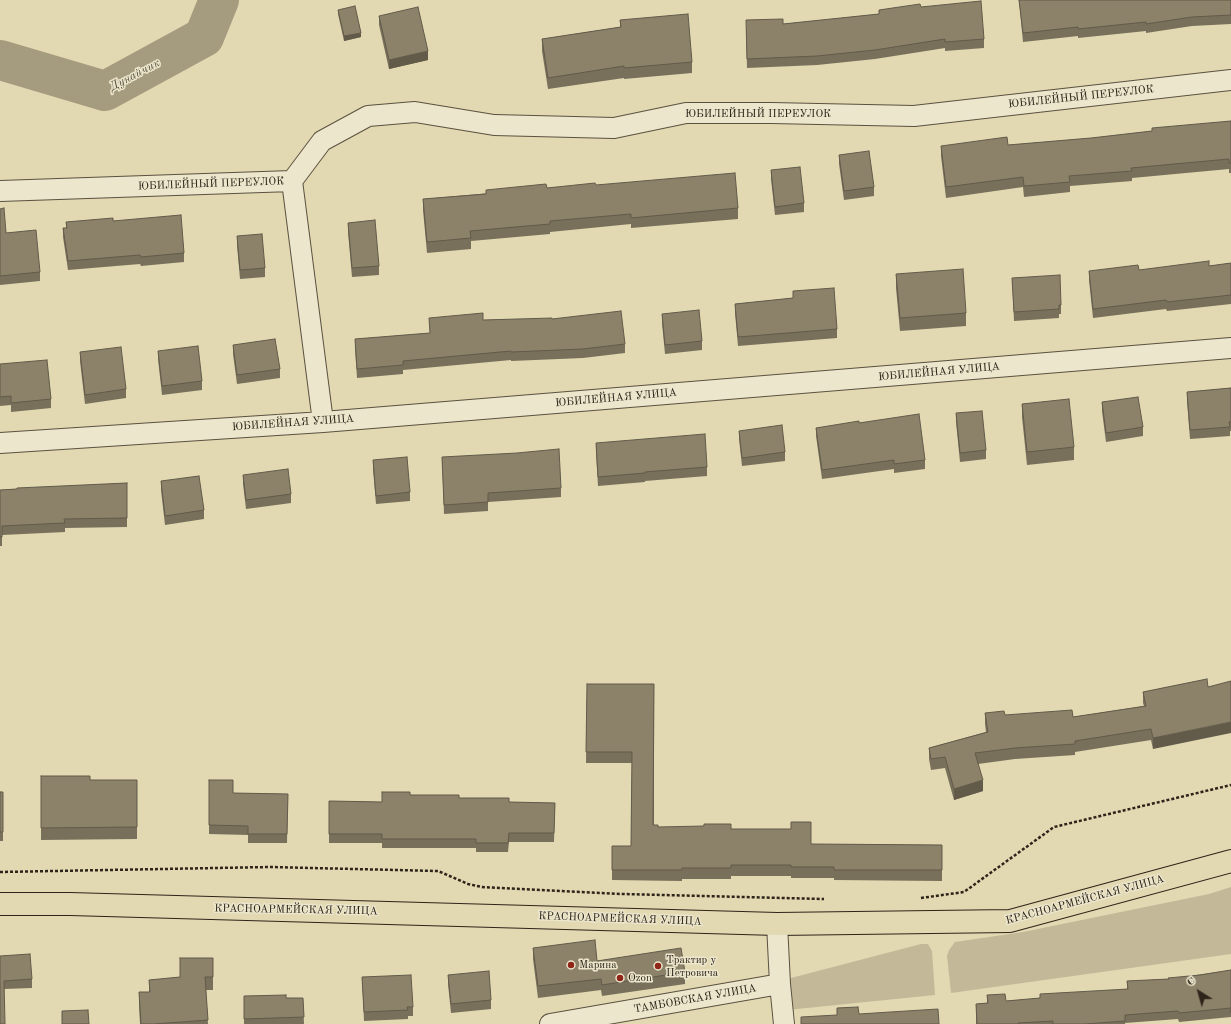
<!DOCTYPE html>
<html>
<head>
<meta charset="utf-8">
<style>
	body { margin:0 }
	#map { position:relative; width:1231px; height:1024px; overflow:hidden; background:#e2d8b2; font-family:"Old Standard TT",serif }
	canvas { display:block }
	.north { position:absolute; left:1179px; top:972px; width:40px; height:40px; -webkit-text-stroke:3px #ece6cd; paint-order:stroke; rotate:323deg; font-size:11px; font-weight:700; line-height:16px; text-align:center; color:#2e2419 }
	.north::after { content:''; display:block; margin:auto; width:14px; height:18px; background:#2e2419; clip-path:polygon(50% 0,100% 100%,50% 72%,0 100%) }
</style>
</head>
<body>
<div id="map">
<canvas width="1231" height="1024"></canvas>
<div class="north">С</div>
</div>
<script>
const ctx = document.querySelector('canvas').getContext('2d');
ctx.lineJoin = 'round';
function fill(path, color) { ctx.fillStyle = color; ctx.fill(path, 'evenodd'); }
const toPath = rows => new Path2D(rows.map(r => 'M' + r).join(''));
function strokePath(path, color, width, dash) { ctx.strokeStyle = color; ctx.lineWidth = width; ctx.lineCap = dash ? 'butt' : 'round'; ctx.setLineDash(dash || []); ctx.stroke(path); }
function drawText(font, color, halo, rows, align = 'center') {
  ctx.font = font + ' "Old Standard TT",serif'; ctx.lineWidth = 3; ctx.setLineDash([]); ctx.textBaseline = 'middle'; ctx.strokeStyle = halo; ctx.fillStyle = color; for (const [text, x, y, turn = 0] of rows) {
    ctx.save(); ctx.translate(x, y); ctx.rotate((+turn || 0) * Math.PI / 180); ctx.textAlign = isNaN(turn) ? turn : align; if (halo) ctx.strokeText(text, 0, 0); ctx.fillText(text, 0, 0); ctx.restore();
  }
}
fill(toPath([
	[1231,887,1231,954,951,993,947,956,949,950,955,942,1023,932,1209,894],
	[921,944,928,944,932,951,935,995,787,1010,788,981,791,978]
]), '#c3b998');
strokePath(toPath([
	[0,60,105,91,204,37,219,0]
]), '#a59b7e', 40);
const minor = toPath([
	[292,181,323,422],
	[0,191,292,181,322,141,368,116,415,112,494,125,614,128,686,113,771,113,914,116,1231,80],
	[0,443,323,422,1231,348],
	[780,984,784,1024],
	[550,1024,780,984,777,924]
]);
const primary = toPath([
	[0,904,70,904,777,924,1010,921,1231,861]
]);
strokePath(minor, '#5b513f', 22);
strokePath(primary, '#2e2419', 24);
strokePath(toPath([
	[0,872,270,867,438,871,468,884,482,887,622,894,824,899],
	[921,898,964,892,1054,827,1231,785]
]), '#2e2419', 2.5, [3, 2]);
strokePath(minor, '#ece6cd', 20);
strokePath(primary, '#e2d8b2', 22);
fill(toPath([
	[1019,0,1231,0,1231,24,1192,26,1146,33,1146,31,1078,38,1078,36,1023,42],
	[921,7,984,39,984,48,945,51,945,48,875,59,817,65,747,68,746,29,783,24,879,14,879,10],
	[338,10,361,37,344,41,338,14],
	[379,16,428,60,389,69,379,25],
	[620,20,692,62,692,73,624,79,624,78,548,89,542,51,542,39,620,27],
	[1231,121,1231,173,1229,173,1229,169,1132,178,1132,181,1070,186,1070,192,1024,197,1023,187,946,198,941,156,941,146,1008,145,1091,138,1152,131],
	[839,155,874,187,874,196,844,200,839,164],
	[771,170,804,203,804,212,775,215,771,179],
	[596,185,738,208,738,219,631,228,631,224,550,232,550,234,471,241,471,249,427,253,423,210,423,199,547,188],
	[0,209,6,233,40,272,40,281,0,285],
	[113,221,184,253,184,262,141,266,140,264,68,270,63,237,63,228,66,228,66,222],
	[348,223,379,266,379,275,352,277,348,232],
	[237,236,265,268,265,277,240,279,237,245],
	[1231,263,1231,304,1167,311,1166,309,1093,318,1089,280,1089,271,1139,270,1209,266],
	[896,274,966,313,966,326,900,331,896,288],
	[1012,278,1061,305,1061,314,1059,314,1059,318,1014,321],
	[793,291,837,329,837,338,738,346,735,313,735,304,793,298],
	[662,314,702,341,702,350,665,354,662,323],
	[429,318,483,320,552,319,625,344,625,353,583,358,511,361,511,360,403,370,403,374,357,378,355,348,355,339,430,333],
	[233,345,280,369,280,378,237,384,233,354],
	[158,351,202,381,202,390,162,395,158,359],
	[80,352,126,389,126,398,85,404,80,361],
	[0,364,51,399,51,408,11,412,11,405,0,406],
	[1231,388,1231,431,1230,431,1230,436,1190,439,1187,401,1187,392],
	[1102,402,1143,427,1143,436,1106,442,1102,411],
	[1022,404,1074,447,1074,460,1027,465,1022,417],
	[956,413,986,450,986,459,960,462,956,422],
	[859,423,925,460,925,469,894,473,894,469,822,479,816,436,816,428],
	[739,431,785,452,785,461,742,466,739,439],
	[596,443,707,467,707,476,645,481,645,482,598,486,596,452],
	[442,457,561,488,561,497,488,502,488,511,444,514],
	[373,460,410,492,410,501,376,504,373,469],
	[243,475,291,494,291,503,246,509,243,484],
	[161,481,204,510,204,519,165,525,161,490],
	[127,483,127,527,65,528,65,532,2,535,2,546,0,546,0,490],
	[1207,679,1153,749,1151,740,1075,752,1075,755,1015,759,978,764,983,791,954,800,945,768,931,770,929,759,929,748,986,732,985,724,985,713,1005,715,1073,717,1144,706,1143,703,1143,692],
	[587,684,654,684,654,825,658,827,731,829,811,844,942,845,942,881,834,880,834,878,791,878,791,876,731,876,731,879,682,879,682,881,612,880,612,846,631,846,632,763,586,763],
	[41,776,90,780,137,780,137,839,41,840],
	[209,780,233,793,288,794,287,843,248,843,248,835,209,834],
	[0,792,3,792,3,841,0,841],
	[410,795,459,798,509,802,555,803,554,842,509,842,508,852,476,852,476,848,382,848,382,843,329,843,329,801,382,802],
	[533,948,597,961,685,972,685,984,602,996,601,990,538,998,533,959],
	[0,956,32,979,32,988,4,989],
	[213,958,213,990,206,990,208,1024,140,1024,139,1005,139,992,149,992,149,980,180,977],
	[1231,970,1231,1022,1231,1017,1179,1022,1178,1019,1125,1023,1125,1024,976,1024,976,1004,987,1003,987,995,1006,1001,1040,998,1127,989,1127,981,1169,979],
	[448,975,491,1000,491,1009,451,1013,448,984],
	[362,977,413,1007,413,1016,408,1016,408,1019,364,1021],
	[244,996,286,998,303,998,304,1024,244,1024]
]), '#78705a');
fill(toPath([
	[361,33,361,37,344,41,344,36],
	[428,51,428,60,389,69,389,60],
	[1231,722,1231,733,1153,749,1153,738],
	[983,780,983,791,954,800,954,789]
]), '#625b4a');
const building = toPath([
	[1019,0,1231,0,1231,15,1192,17,1146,24,1146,22,1078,29,1078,27,1023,33,1019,0],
	[981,1,984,39,945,42,945,39,875,50,817,56,747,59,746,20,783,19,783,24,879,14,879,10,920,4,921,7,981,1],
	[355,6,361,33,344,36,338,10,355,6],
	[418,7,428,51,389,60,379,16,418,7],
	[688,14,692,62,624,68,624,66,548,78,542,39,621,27,620,20,688,14],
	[1231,121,1231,163,1229,163,1229,159,1131,168,1132,171,1069,176,1070,182,1024,186,1023,177,946,187,941,146,1007,137,1008,145,1091,138,1152,131,1152,128,1231,121],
	[869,151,874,187,844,191,839,155,869,151],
	[800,167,804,203,775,207,771,170,800,167],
	[735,173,738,208,631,218,631,214,550,221,550,224,470,231,471,238,427,242,423,199,486,194,486,190,546,184,547,188,595,183,596,185,735,173],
	[4,208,6,233,36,230,40,272,0,276,0,209,4,208],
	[181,215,184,253,141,257,140,255,68,261,63,228,67,228,66,222,113,218,113,221,181,215],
	[375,220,379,266,352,268,348,223,375,220],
	[262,234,265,268,240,270,237,236,262,234],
	[1209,261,1209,266,1231,263,1231,295,1167,302,1166,300,1093,309,1089,271,1138,265,1139,270,1209,261],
	[963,269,966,313,900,318,896,274,963,269],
	[1060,275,1061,305,1059,305,1059,309,1014,312,1012,278,1060,275],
	[834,288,837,329,738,337,735,304,793,298,793,291,834,288],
	[699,310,702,341,665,345,662,314,699,310],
	[621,311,625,344,583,349,511,352,511,351,403,361,403,365,357,369,355,339,430,333,429,318,483,313,483,320,552,318,552,319,621,311],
	[275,339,280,369,237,375,233,345,275,339],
	[198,346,202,381,162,386,158,351,198,346],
	[121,347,126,389,85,395,80,352,121,347],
	[47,360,51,399,11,403,11,396,0,397,0,364,47,360],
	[1231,388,1231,422,1229,422,1230,427,1190,430,1187,392,1231,388],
	[1138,397,1143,427,1106,433,1102,402,1138,397],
	[1069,399,1074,447,1027,452,1022,404,1069,399],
	[982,411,986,450,960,453,956,413,982,411],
	[919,414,925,460,894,464,894,460,822,470,816,428,859,421,859,423,919,414],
	[782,425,785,452,742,458,739,431,782,425],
	[705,434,707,467,645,472,645,473,598,477,596,443,705,434],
	[559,449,561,488,488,493,488,502,444,505,442,457,517,453,559,449],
	[407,457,410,492,376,496,373,460,407,457],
	[288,469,291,494,246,500,243,475,288,469],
	[199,476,204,510,165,516,161,481,199,476],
	[127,483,127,518,64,519,65,523,2,526,2,537,0,537,0,490,17,489,17,488,127,483],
	[1207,679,1208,687,1231,681,1231,722,1153,738,1151,729,1075,741,1075,744,1015,748,975,753,983,780,954,789,945,757,931,759,929,748,988,732,985,713,1004,711,1005,715,1072,710,1073,717,1146,706,1143,692,1207,679],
	[587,684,654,684,653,825,658,825,658,827,704,826,704,824,731,824,731,829,791,829,791,822,811,822,811,844,942,845,942,870,834,870,834,867,791,867,791,865,731,865,731,868,682,868,682,870,612,870,612,846,631,846,632,752,586,752,587,684],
	[41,776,90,776,90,780,137,780,137,827,41,828,41,776],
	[209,780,233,780,233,793,288,794,287,834,248,834,248,826,209,825,209,780],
	[0,792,3,792,3,832,0,832,0,792],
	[382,792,410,792,410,795,459,795,459,798,509,798,509,802,555,803,554,833,509,833,508,843,476,843,476,839,382,839,382,834,329,834,329,801,382,802,382,792],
	[595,940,597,961,681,948,685,972,602,985,601,979,538,986,533,948,595,940],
	[30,954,32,979,4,981,5,1024,0,1024,0,956,30,954],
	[180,958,213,958,213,977,205,977,208,1020,154,1024,141,1024,139,992,150,992,149,980,180,977,180,958],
	[1231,970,1231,1013,1231,1008,1179,1013,1178,1011,1125,1015,1125,1021,1085,1024,1053,1024,1053,1021,1018,1023,1018,1024,977,1024,976,1004,988,1003,987,995,1005,994,1006,1001,1040,998,1040,994,1128,989,1127,981,1169,979,1168,978,1200,975,1231,970],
	[489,971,491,1000,451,1004,448,975,489,971],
	[411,975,413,1007,407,1007,408,1010,364,1012,362,977,411,975],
	[286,995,286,998,303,998,304,1017,244,1019,244,996,286,995],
	[858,1007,859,1014,938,1009,939,1024,801,1024,801,1017,837,1015,837,1008,858,1007],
	[88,1010,89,1024,62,1024,62,1011,88,1010]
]);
fill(building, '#8c8269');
strokePath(building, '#625b4a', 1);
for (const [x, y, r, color] of [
	[571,965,4,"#8f2418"],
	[658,966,4,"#8f2418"],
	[620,978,4,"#8f2418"]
]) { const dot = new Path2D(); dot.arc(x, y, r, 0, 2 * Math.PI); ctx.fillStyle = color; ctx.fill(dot); strokePath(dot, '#ece6cd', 1.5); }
drawText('11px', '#2e2419', '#ece6cd', [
	["ЮБИЛЕЙНЫЙ ПЕРЕУЛОК",1081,97,-6],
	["ЮБИЛЕЙНЫЙ ПЕРЕУЛОК",758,114],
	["ЮБИЛЕЙНЫЙ ПЕРЕУЛОК",211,184,-2],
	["ЮБИЛЕЙНАЯ УЛИЦА",939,372,-5],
	["ЮБИЛЕЙНАЯ УЛИЦА",616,398,-5],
	["ЮБИЛЕЙНАЯ УЛИЦА",293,423,-4],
	["КРАСНОАРМЕЙСКАЯ УЛИЦА",1085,900,-15],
	["КРАСНОАРМЕЙСКАЯ УЛИЦА",296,910,1],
	["КРАСНОАРМЕЙСКАЯ УЛИЦА",620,919,2],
	["ТАМБОВСКАЯ УЛИЦА",695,999,-10]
]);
drawText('11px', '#2e2419', '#ece6cd', [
	["Трактир у",666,960],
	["Петровича",666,973],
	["Марина",579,965],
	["Ozon",628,978]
], 'left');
drawText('italic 12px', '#584e3c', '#ece6cd', [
	["Дунайчик",135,75,-28]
]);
</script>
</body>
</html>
